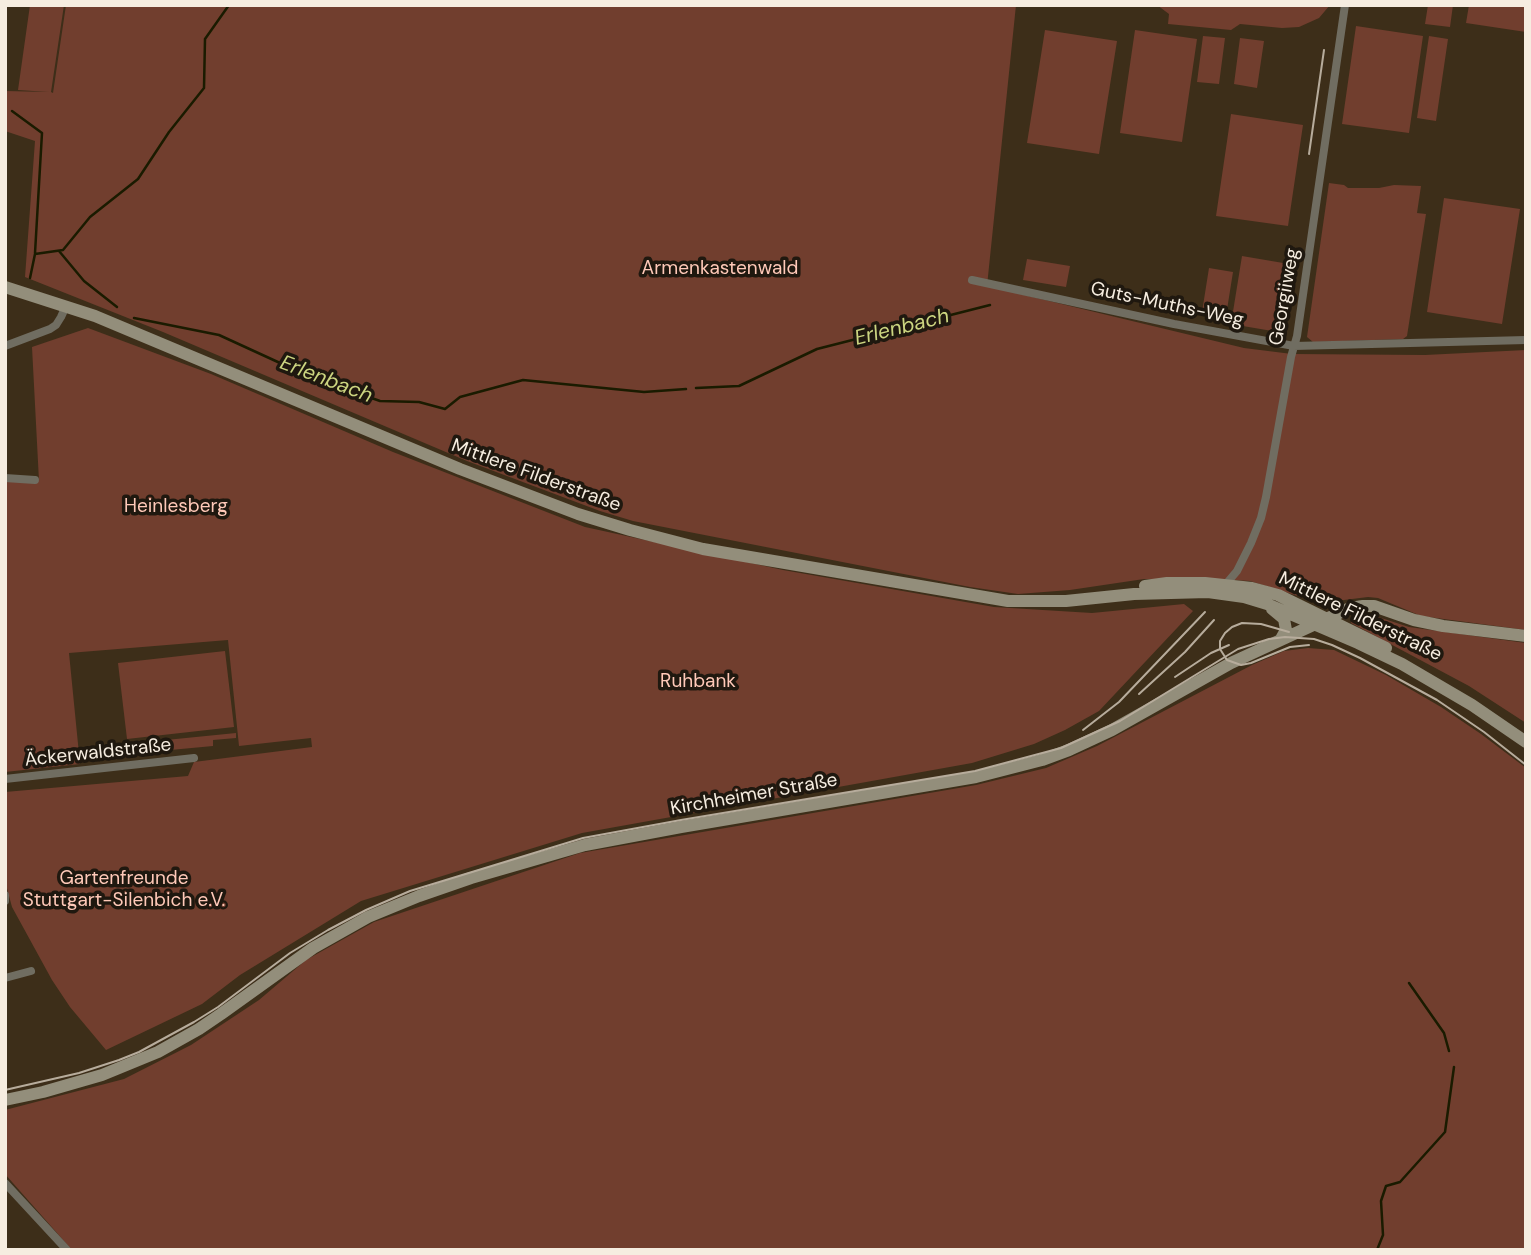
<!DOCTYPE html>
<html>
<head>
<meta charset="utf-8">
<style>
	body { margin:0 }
	#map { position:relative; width:1531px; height:1255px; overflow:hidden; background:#3d2e19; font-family:"DM Sans",sans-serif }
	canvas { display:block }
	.frame { position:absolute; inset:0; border:7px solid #f6ede0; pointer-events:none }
</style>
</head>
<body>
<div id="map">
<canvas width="1531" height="1255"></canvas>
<div class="frame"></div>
</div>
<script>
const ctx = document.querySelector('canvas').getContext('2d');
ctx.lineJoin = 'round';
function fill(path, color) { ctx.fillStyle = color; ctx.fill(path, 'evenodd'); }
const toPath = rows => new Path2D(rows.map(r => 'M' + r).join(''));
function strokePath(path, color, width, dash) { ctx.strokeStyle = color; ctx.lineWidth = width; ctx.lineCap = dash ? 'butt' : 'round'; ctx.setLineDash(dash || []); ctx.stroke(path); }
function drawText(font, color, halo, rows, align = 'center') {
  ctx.font = font + ' "DM Sans",sans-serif'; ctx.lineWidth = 7; ctx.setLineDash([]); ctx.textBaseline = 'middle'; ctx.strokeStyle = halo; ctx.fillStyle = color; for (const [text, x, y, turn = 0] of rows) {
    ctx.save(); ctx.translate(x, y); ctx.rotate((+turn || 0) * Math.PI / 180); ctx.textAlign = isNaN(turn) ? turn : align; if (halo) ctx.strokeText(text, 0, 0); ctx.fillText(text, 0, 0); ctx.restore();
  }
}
fill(toPath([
	[30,5,64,5,51,92,53,93,66,5,1016,5,987,286,1244,348,1292,354,1425,355,1526,350,1526,630,1421,616,1378,598,1368,597,1320,603,1250,581,1217,579,1144,579,1070,590,1018,594,970,587,633,521,600,511,467,461,163,332,25,277,35,141,5,131,5,91,49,92,18,90],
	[1157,5,1330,5,1319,18,1299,27,1282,28,1240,24,1231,30,1168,24,1169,14],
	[1428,5,1453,5,1450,27,1425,24],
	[1469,5,1526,5,1526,32,1466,23],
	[1356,26,1423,36,1409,133,1342,124],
	[1045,30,1117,41,1099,154,1027,143],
	[1135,30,1197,39,1182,142,1120,133],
	[1203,36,1225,38,1219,84,1197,82],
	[1429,36,1448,39,1436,121,1417,118],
	[1240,38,1264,41,1257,88,1234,84],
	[1231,114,1303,125,1288,226,1216,216],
	[1329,183,1344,185,1348,188,1379,188,1394,185,1421,186,1417,213,1426,214,1407,336,1403,339,1313,342,1307,337],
	[1444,198,1520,209,1502,324,1427,312],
	[1242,256,1295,265,1284,333,1231,324],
	[1027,259,1070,266,1066,287,1023,280],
	[1209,268,1233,272,1226,316,1202,312],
	[88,328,211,374,393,452,585,527,783,570,994,607,1092,613,1184,604,1193,611,1099,711,1065,730,1034,744,972,763,582,833,361,901,240,975,202,1004,106,1050,70,1007,52,980,12,907,5,881,5,792,188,776,194,762,312,747,311,738,239,746,228,640,69,653,80,764,5,772,5,481,39,481,32,347],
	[1361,614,1375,616,1409,627,1526,643,1526,723,1469,686,1351,623,1352,617],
	[1308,648,1334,650,1386,675,1441,707,1481,734,1526,768,1526,1250,72,1250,5,1174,5,1110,124,1079,191,1045,259,1000,306,960,374,922,580,853,976,785,1046,768,1097,746,1252,665,1284,651],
	[225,651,234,727,127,739,118,663],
	[236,733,236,738,213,740,213,746,149,752,149,747,136,748,136,743]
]), '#713e2e');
strokePath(toPath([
	[12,111,42,133,35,253],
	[59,251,84,281,117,307],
	[30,278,35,254,63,250,90,217,138,179,169,132,204,88,205,39,229,5],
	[134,318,219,335,304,374,380,401,419,402,445,409,460,397,523,380,644,392,686,389],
	[696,388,739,386,817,349,990,305],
	[1409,983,1444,1033,1449,1051],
	[1377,1250,1383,1235,1381,1201,1386,1186,1400,1182,1445,1132,1454,1067]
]), '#1a1b00', 2.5);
strokePath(toPath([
	[972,280,1174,324,1294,346,1526,340],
	[5,346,50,329,56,325,61,317,66,306],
	[5,478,35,480],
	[1226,584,1237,571,1251,543,1261,518,1266,497,1291,357,1297,336,1345,5],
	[5,779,194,758],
	[5,895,5,901],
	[5,978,31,971],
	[5,1183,67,1250]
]), '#706d61', 8);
strokePath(toPath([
	[5,287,95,316,460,469,578,514,630,530,703,549,1008,601,1066,601,1134,594,1208,592,1244,597,1267,604,1358,643,1402,664,1472,705,1526,742],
	[1145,586,1167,583,1205,583,1252,588,1278,595,1386,648],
	[1272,609,1284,619,1286,630,1281,639],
	[5,1100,43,1092,102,1075,158,1052,199,1029,221,1014,313,948,368,917,419,896,471,878,585,845,681,827,976,777,1042,760,1069,750,1112,730,1231,663,1350,608,1363,606,1374,606,1414,620,1443,626,1526,636]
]), '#938e7b', 12);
strokePath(toPath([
	[1309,154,1324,50],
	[1289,632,1261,624,1242,623,1232,627,1225,633,1220,641,1220,649,1227,660,1241,665,1251,663,1290,647,1309,645],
	[1175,677,1211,653,1229,645],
	[1139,694,1185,652,1214,620],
	[1083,730,1119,702,1205,612],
	[5,1090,79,1073,119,1060,139,1052,194,1022,218,1007,290,953,328,930,366,910,410,891,583,838,681,820,975,771,1061,748,1120,721,1238,649,1269,639,1285,637,1314,639,1332,645,1360,658,1437,700,1484,732,1526,765]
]), '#b7ac9c', 2);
drawText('19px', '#ffc9b8', '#1f180f', [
	["Armenkastenwald",720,269],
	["Heinlesberg",176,507],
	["Ruhbank",698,682],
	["Gartenfreunde",124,879],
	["Stuttgart-Silenbich e.V.",124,901]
]);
drawText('19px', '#f6ede0', '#1f180f', [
	["Georgiiweg",1285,297,-80],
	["Guts-Muths-Weg",1167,305,12],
	["Mittlere Filderstraße",536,476,20],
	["Mittlere Filderstraße",1360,617,26],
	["Äckerwaldstraße",98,753,-6],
	["Kirchheimer Straße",754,795,-10]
]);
drawText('italic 21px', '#ccd580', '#1f180f', [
	["Erlenbach",902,328,-14],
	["Erlenbach",326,380,21]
]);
</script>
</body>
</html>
